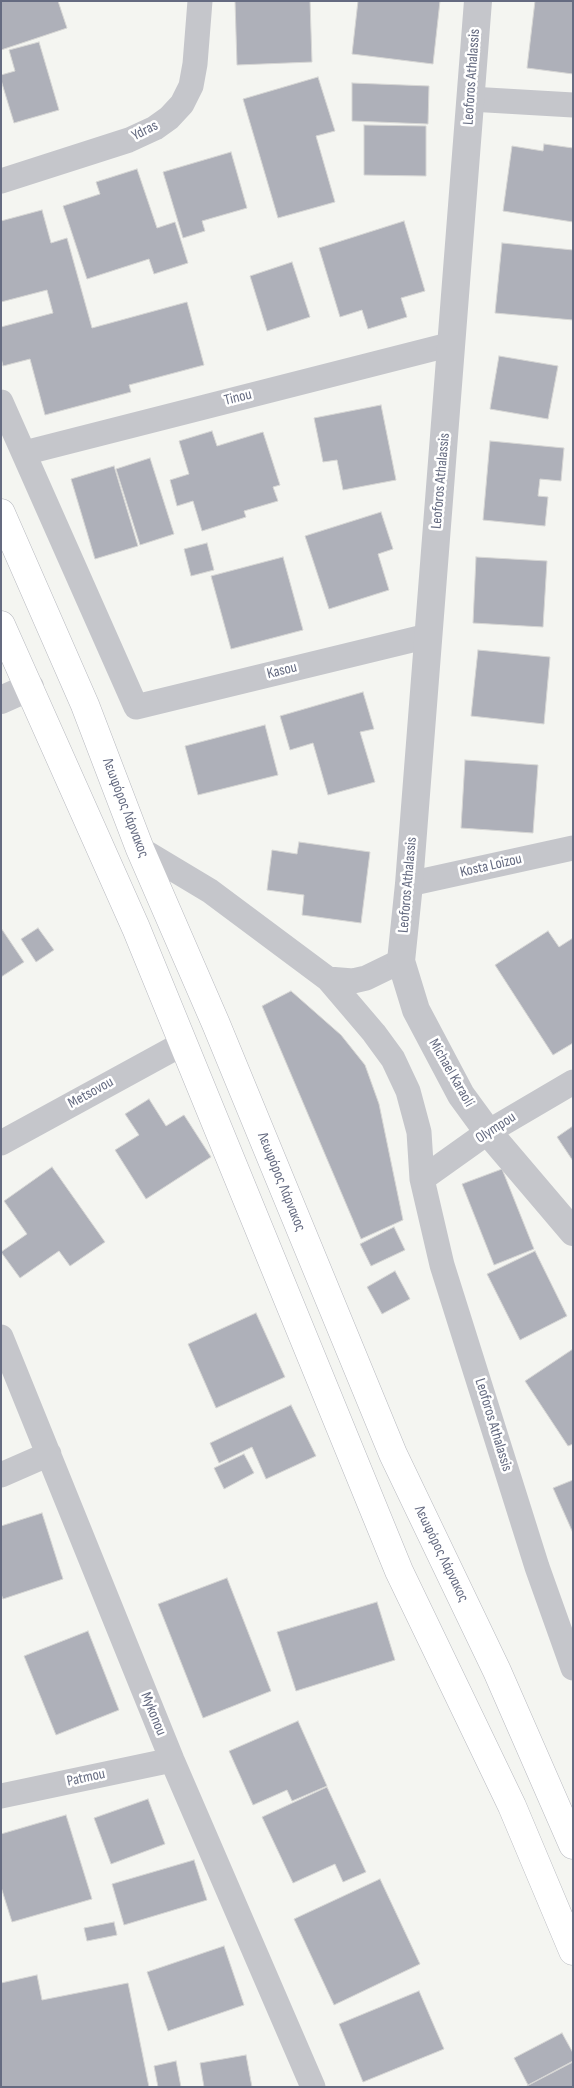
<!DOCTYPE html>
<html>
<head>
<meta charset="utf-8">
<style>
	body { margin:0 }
	#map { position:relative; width:574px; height:2088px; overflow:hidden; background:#f4f5f1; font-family:"Sofia Sans Condensed",sans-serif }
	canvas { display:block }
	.frame { position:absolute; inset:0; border:2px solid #656b81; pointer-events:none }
</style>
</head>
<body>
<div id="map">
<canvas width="574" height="2088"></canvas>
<div class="frame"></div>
</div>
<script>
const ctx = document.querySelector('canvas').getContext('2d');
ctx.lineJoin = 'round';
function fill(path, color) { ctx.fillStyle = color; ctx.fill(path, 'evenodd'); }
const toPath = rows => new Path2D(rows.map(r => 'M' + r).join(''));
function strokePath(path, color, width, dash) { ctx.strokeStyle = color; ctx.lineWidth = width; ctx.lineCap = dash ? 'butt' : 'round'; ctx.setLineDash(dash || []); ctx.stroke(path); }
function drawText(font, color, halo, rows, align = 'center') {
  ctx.font = font + ' "Sofia Sans Condensed",sans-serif'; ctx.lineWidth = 5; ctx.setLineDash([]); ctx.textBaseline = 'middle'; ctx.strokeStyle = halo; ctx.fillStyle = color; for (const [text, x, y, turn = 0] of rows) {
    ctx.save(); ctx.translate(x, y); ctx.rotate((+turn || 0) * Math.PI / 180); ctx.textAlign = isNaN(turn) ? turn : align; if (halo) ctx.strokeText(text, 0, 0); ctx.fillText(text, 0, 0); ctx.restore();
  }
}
const building = toPath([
	[1,1,58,1,67,28,1,50,1,1],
	[235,1,310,1,312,62,237,65,235,1],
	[358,1,440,1,433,64,352,54,358,1],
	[535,1,573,1,573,74,527,68,535,1],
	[39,42,59,110,14,123,1,80,1,75,15,71,9,50,39,42],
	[318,77,335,131,316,136,335,202,278,218,243,99,318,77],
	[352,83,429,86,428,124,352,121,352,83],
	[364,125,426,126,426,176,364,175,364,125],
	[544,144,573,148,573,222,503,211,512,146,543,151,544,144],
	[231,152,247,208,202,221,205,231,183,238,163,172,231,152],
	[137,169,157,228,175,222,188,263,154,274,149,259,87,279,63,206,100,194,96,182,137,169],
	[42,210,51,243,67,238,92,328,187,302,204,365,129,385,131,392,45,415,30,359,3,366,1,358,1,327,53,313,47,290,1,302,1,221,42,210],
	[404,221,425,291,401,298,407,317,368,329,362,310,340,317,319,248,404,221],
	[502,243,573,250,573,320,495,313,502,243],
	[292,262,310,317,267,331,250,276,292,262],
	[499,356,558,366,548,419,490,409,499,356],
	[381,405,396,480,343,490,337,460,323,462,314,418,381,405],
	[212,431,217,446,263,432,280,485,273,487,278,501,244,511,246,517,202,531,193,501,177,506,170,480,189,474,179,441,212,431],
	[490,441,564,448,561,481,540,479,538,496,548,497,545,526,483,520,490,441],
	[150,458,174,534,140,545,116,469,150,458],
	[114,466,138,546,95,559,71,479,114,466],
	[381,512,393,549,378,554,389,590,329,609,305,536,381,512],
	[207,543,214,570,191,576,184,549,207,543],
	[283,557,303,630,231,649,211,576,283,557],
	[476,557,547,561,543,627,473,623,476,557],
	[478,650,550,657,544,724,471,716,478,650],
	[363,692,374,729,360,732,375,782,328,795,313,743,290,750,280,716,363,692],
	[265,725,278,775,198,795,185,746,265,725],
	[465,760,538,765,533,833,461,828,465,760],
	[299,842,370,852,361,923,302,915,304,895,267,890,272,850,297,854,299,842],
	[1,928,24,962,1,977,1,928],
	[38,928,54,950,36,962,21,939,38,928],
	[548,931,559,947,573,938,573,1043,553,1055,495,965,548,931],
	[291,991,341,1035,365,1065,379,1104,403,1220,361,1239,262,1006,291,991],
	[149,1099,166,1126,184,1115,211,1157,146,1199,115,1150,139,1135,125,1114,149,1099],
	[573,1126,573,1161,557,1137,573,1126],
	[52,1167,105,1242,70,1266,59,1251,20,1278,1,1252,27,1234,4,1201,52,1167],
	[502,1169,534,1249,494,1265,462,1184,502,1169],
	[394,1227,405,1250,371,1266,360,1244,394,1227],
	[535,1251,567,1316,520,1340,487,1274,535,1251],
	[395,1271,410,1299,382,1314,367,1287,395,1271],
	[256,1313,285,1377,216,1408,188,1344,256,1313],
	[573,1349,573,1444,568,1446,525,1381,573,1349],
	[291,1405,316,1456,266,1479,252,1447,219,1463,210,1443,291,1405],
	[244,1454,254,1473,224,1489,214,1468,244,1454],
	[573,1480,573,1533,553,1488,573,1480],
	[42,1513,63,1579,3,1599,1,1594,1,1526,42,1513],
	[227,1578,271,1691,203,1718,158,1604,227,1578],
	[377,1602,395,1660,296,1691,277,1632,377,1602],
	[88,1631,119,1710,56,1735,24,1656,88,1631],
	[298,1721,327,1786,292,1801,287,1790,253,1805,229,1751,298,1721],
	[327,1787,366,1872,343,1882,335,1864,293,1883,262,1817,327,1787],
	[148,1799,165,1844,111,1864,94,1818,148,1799],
	[66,1815,92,1899,12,1922,1,1887,1,1834,66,1815],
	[194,1860,207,1900,124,1925,112,1884,194,1860],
	[380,1879,420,1964,334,2005,294,1919,380,1879],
	[114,1922,117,1935,87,1941,84,1928,114,1922],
	[224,1946,244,2005,168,2031,147,1972,224,1946],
	[37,1975,42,2000,128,1983,149,2087,1,2087,1,1983,37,1975],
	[419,1991,444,2049,363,2082,339,2024,419,1991],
	[562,2033,573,2053,573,2061,528,2085,514,2058,562,2033],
	[246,2055,252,2087,204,2087,200,2063,246,2055],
	[176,2061,181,2087,158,2087,154,2066,176,2061],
	[573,2062,573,2087,525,2087,573,2062]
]);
fill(building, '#aeb0b9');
strokePath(building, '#d6d6d4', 1);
const secondary = toPath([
	[1,513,85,705,140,849,216,1024,393,1454,497,1671,573,1845],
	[1,625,136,928,399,1571,512,1806,573,1951]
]);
strokePath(secondary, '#b7b9bf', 29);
strokePath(toPath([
	[470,99,573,105],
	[1,181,129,140,155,128,169,118,182,104,191,86,195,64,200,1],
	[1,402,136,707,428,636],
	[24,453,452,344],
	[140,849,210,891,328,979,374,1033,393,1059,408,1091,419,1132,422,1179,442,1265,537,1567,573,1668],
	[409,884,573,848],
	[328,979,353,981,366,978,401,961],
	[1,1143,182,1044],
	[422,1179,488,1132,573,1082],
	[1,1337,172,1760,313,2087],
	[1,1475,49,1454],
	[1,1796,172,1760]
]), '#c5c6cb', 25);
strokePath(toPath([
	[478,1,409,884,401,961,416,1010,461,1095,488,1132,573,1232],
	[1,700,30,687]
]), '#c5c6cb', 28);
strokePath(secondary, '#fff', 28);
drawText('15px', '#656b81', '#fff', [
	["Leoforos Athalassis",472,77,-86],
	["Ydras",145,131,-27],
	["Tinou",238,398,-14],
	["Leoforos Athalassis",441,481,-85],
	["Kasou",282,671,-14],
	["Λεωφόρος Λάρνακος",125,808,69],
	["Kosta Loizou",491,866,-13],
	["Leoforos Athalassis",408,885,-85],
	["Michael Karaoli",451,1073,60],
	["Metsovou",91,1093,-29],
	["Olympou",496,1128,-33],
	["Λεωφόρος Λάρνακος",281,1182,68],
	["Leoforos Athalassis",493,1425,73],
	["Λεωφόρος Λάρνακος",441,1554,64],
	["Mykonou",153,1714,68],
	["Patmou",86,1778,-12]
]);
</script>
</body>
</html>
